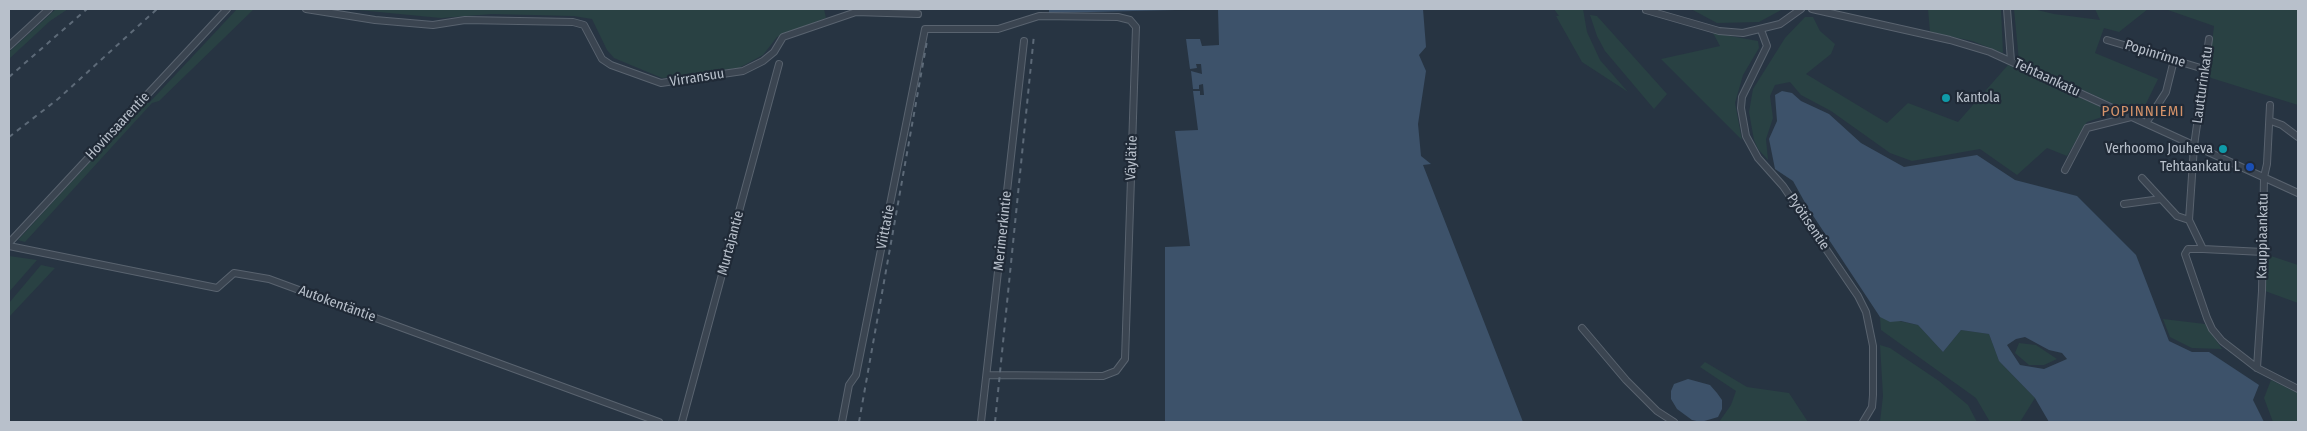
<!DOCTYPE html>
<html>
<head>
<meta charset="utf-8">
<style>
	body { margin:0 }
	#map { position:relative; width:2307px; height:431px; overflow:hidden; background:#273442; font-family:"Fira Sans Condensed",sans-serif }
	canvas { display:block }
	.frame { position:absolute; inset:0; border:10px solid #b8c0cb; pointer-events:none }
</style>
</head>
<body>
<div id="map">
<canvas width="2307" height="431"></canvas>
<div class="frame"></div>
</div>
<script>
const ctx = document.querySelector('canvas').getContext('2d');
ctx.lineJoin = 'round';
function fill(path, color) { ctx.fillStyle = color; ctx.fill(path, 'evenodd'); }
const toPath = rows => new Path2D(rows.map(r => 'M' + r).join(''));
function strokePath(path, color, width, dash) { ctx.strokeStyle = color; ctx.lineWidth = width; ctx.lineCap = dash ? 'butt' : 'round'; ctx.setLineDash(dash || []); ctx.stroke(path); }
function drawText(font, color, halo, rows, align = 'center') {
  ctx.font = font + ' "Fira Sans Condensed",sans-serif'; ctx.lineWidth = 4.5; ctx.setLineDash([]); ctx.textBaseline = 'middle'; ctx.strokeStyle = halo; ctx.fillStyle = color; for (const [text, x, y, turn = 0] of rows) {
    ctx.save(); ctx.translate(x, y); ctx.rotate((+turn || 0) * Math.PI / 180); ctx.textAlign = isNaN(turn) ? turn : align; if (halo) ctx.strokeText(text, 0, 0); ctx.fillText(text, 0, 0); ctx.restore();
  }
}
fill(toPath([
	[56,9,68,9,50,21,9,59,9,52],
	[237,9,254,9,159,101,152,103,25,242,18,240,144,103,149,103],
	[348,9,824,9,826,18,777,37,763,55,739,68,662,78,614,58,607,50,592,19,574,16,492,14,441,18],
	[1554,9,1583,9,1587,32,1600,60,1628,92,1582,62,1556,16,1559,16],
	[1691,9,1783,9,1759,22,1717,23],
	[1928,9,2001,9,2003,53,1972,41,1930,32],
	[2014,9,2033,9,2054,14,2100,20,2095,9,2148,9,2119,32,2104,28,2095,53,2158,79,2140,116,2019,61],
	[2165,9,2298,9,2298,105,2208,77,2214,26],
	[1590,15,1597,16,1667,94,1654,109,1605,51,1597,36],
	[1805,17,1813,17,1820,31,1835,44,1831,54,1806,74,1887,123,1908,103,1958,122,2008,65,2114,113,2087,122,2067,156,2047,148,2017,175,1980,149,1912,161,1890,153,1831,111,1801,95,1790,82,1775,85,1770,96,1773,118,1766,139,1768,160,1758,149,1754,140,1749,112,1753,89,1785,38],
	[1713,33,1758,41,1759,48,1743,75,1735,103,1742,140,1661,59,1720,46],
	[2265,254,2298,265,2298,303,2265,291],
	[9,256,37,260,9,292],
	[41,265,55,268,9,317,9,303],
	[1880,317,1918,325,1943,352,1961,330,1989,334,1999,361,2035,398,2020,422,1990,422,1976,398,1881,330],
	[2163,319,2205,324,2222,349,2192,348,2170,337],
	[2019,343,2036,345,2057,359,2044,365,2029,365,2015,353],
	[1880,345,1890,348,1939,381,1968,405,1977,422,1880,422,1883,396],
	[1705,362,1747,387,1789,393,1808,422,1719,422,1731,405,1736,391,1700,367],
	[2271,380,2298,393,2298,422,2273,422,2264,398]
]), '#294143');
fill(toPath([
	[1049,9,1423,9,1426,47,1419,55,1426,71,1418,124,1421,156,1431,164,1423,165,1523,422,1165,422,1165,247,1190,246,1175,131,1198,130,1193,91,1200,91,1200,95,1204,95,1203,84,1199,85,1199,89,1193,89,1191,71,1202,74,1201,64,1196,64,1197,68,1190,69,1186,39,1200,39,1202,46,1219,45,1218,9,1049,13],
	[1782,91,1792,93,1801,101,1829,114,1861,143,1904,167,1977,155,2015,180,2077,196,2136,255,2169,341,2192,352,2209,352,2259,385,2253,400,2264,422,2049,422,2035,398,1999,361,1989,334,1961,330,1943,352,1918,325,1901,321,1890,322,1880,317,1808,208,1793,181,1775,169,1769,139,1777,121,1775,95],
	[2025,337,2049,350,2062,353,2067,359,2044,369,2020,365,2007,345,2016,339],
	[1688,379,1710,385,1717,393,1722,400,1722,409,1718,417,1701,422,1692,420,1677,409,1671,399,1671,391,1674,384]
]), '#3d526a');
const minor = toPath([
	[306,9,375,20,433,25,465,20,573,22,584,25,602,59,611,65,661,83,743,71,763,61,774,52,783,37,856,12,918,14],
	[1812,9,1950,40,1990,52,2298,193],
	[2007,9,2011,61],
	[1646,10,1719,31,1743,33,1780,24,1801,9],
	[1761,30,1767,46,1742,97,1741,108,1746,136,1758,158,1783,186,1858,296,1866,312,1873,346,1873,395,1872,407,1863,422],
	[2209,39,2194,146,2189,220,2203,249,2188,249,2185,254,2207,318,2212,329,2222,341,2257,368,2298,389],
	[2107,40,2204,69],
	[9,46,49,9],
	[2271,121,2282,125,2298,137],
	[2146,123,2166,92,2174,60],
	[2065,170,2087,128,2131,117],
	[2142,178,2177,216,2189,220],
	[2124,204,2161,199],
	[9,243,227,9],
	[9,246,217,288,234,273,269,279,659,422],
	[2203,249,2263,252],
	[1582,328,1626,380,1657,411,1674,422],
	[2257,368,2262,291,2264,177,2267,164,2270,105],
	[682,422,779,64],
	[842,422,849,385,856,375,925,29,998,29,1039,16,1118,17,1130,20,1136,27,1125,359,1116,371,1103,376,987,375],
	[981,422,1024,41]
]);
strokePath(minor, '#59636f', 8);
strokePath(minor, '#3b4551', 6);
strokePath(toPath([
	[9,77,87,9],
	[9,137,58,99,157,9],
	[859,422,927,41],
	[995,422,1034,35]
]), '#5d6a78', 2, [5, 5]);
for (const [x, y, r, color] of [
	[1946,98,5,"#0f9aa8"],
	[2223,149,5,"#0f9aa8"],
	[2250,167,5,"#1a4fb4"]
]) { const dot = new Path2D(); dot.arc(x, y, r, 0, 2 * Math.PI); ctx.fillStyle = color; ctx.fill(dot); strokePath(dot, '#202a37', 2); }
drawText('14px', '#b8c0cb', '#202a37', [
	["Popinrinne",2155,54,17],
	["Virransuu",697,78,-9],
	["Tehtaankatu",2047,78,25],
	["Lautturinkatu",2203,85,-82],
	["Hovinsaarentie",118,126,-47],
	["Väylätie",1132,158,-88],
	["Pyötisentie",1808,222,56],
	["Viittatie",886,227,-79],
	["Merimerkintie",1003,231,-84],
	["Kauppiaankatu",2263,236,-89],
	["Murtajantie",731,243,-75],
	["Autokentäntie",337,304,20]
]);
drawText('14px', '#b8c0cb', '#202a37', [
	["Kantola",1956,98,"left"],
	["Verhoomo Jouheva",2213,149],
	["Tehtaankatu L",2240,167]
], 'right');
ctx.letterSpacing = '1px';
drawText('15px', '#d4936a', '#202a37', [
	["POPINNIEMI",2143,112]
]);
ctx.letterSpacing = '0px';
</script>
</body>
</html>
